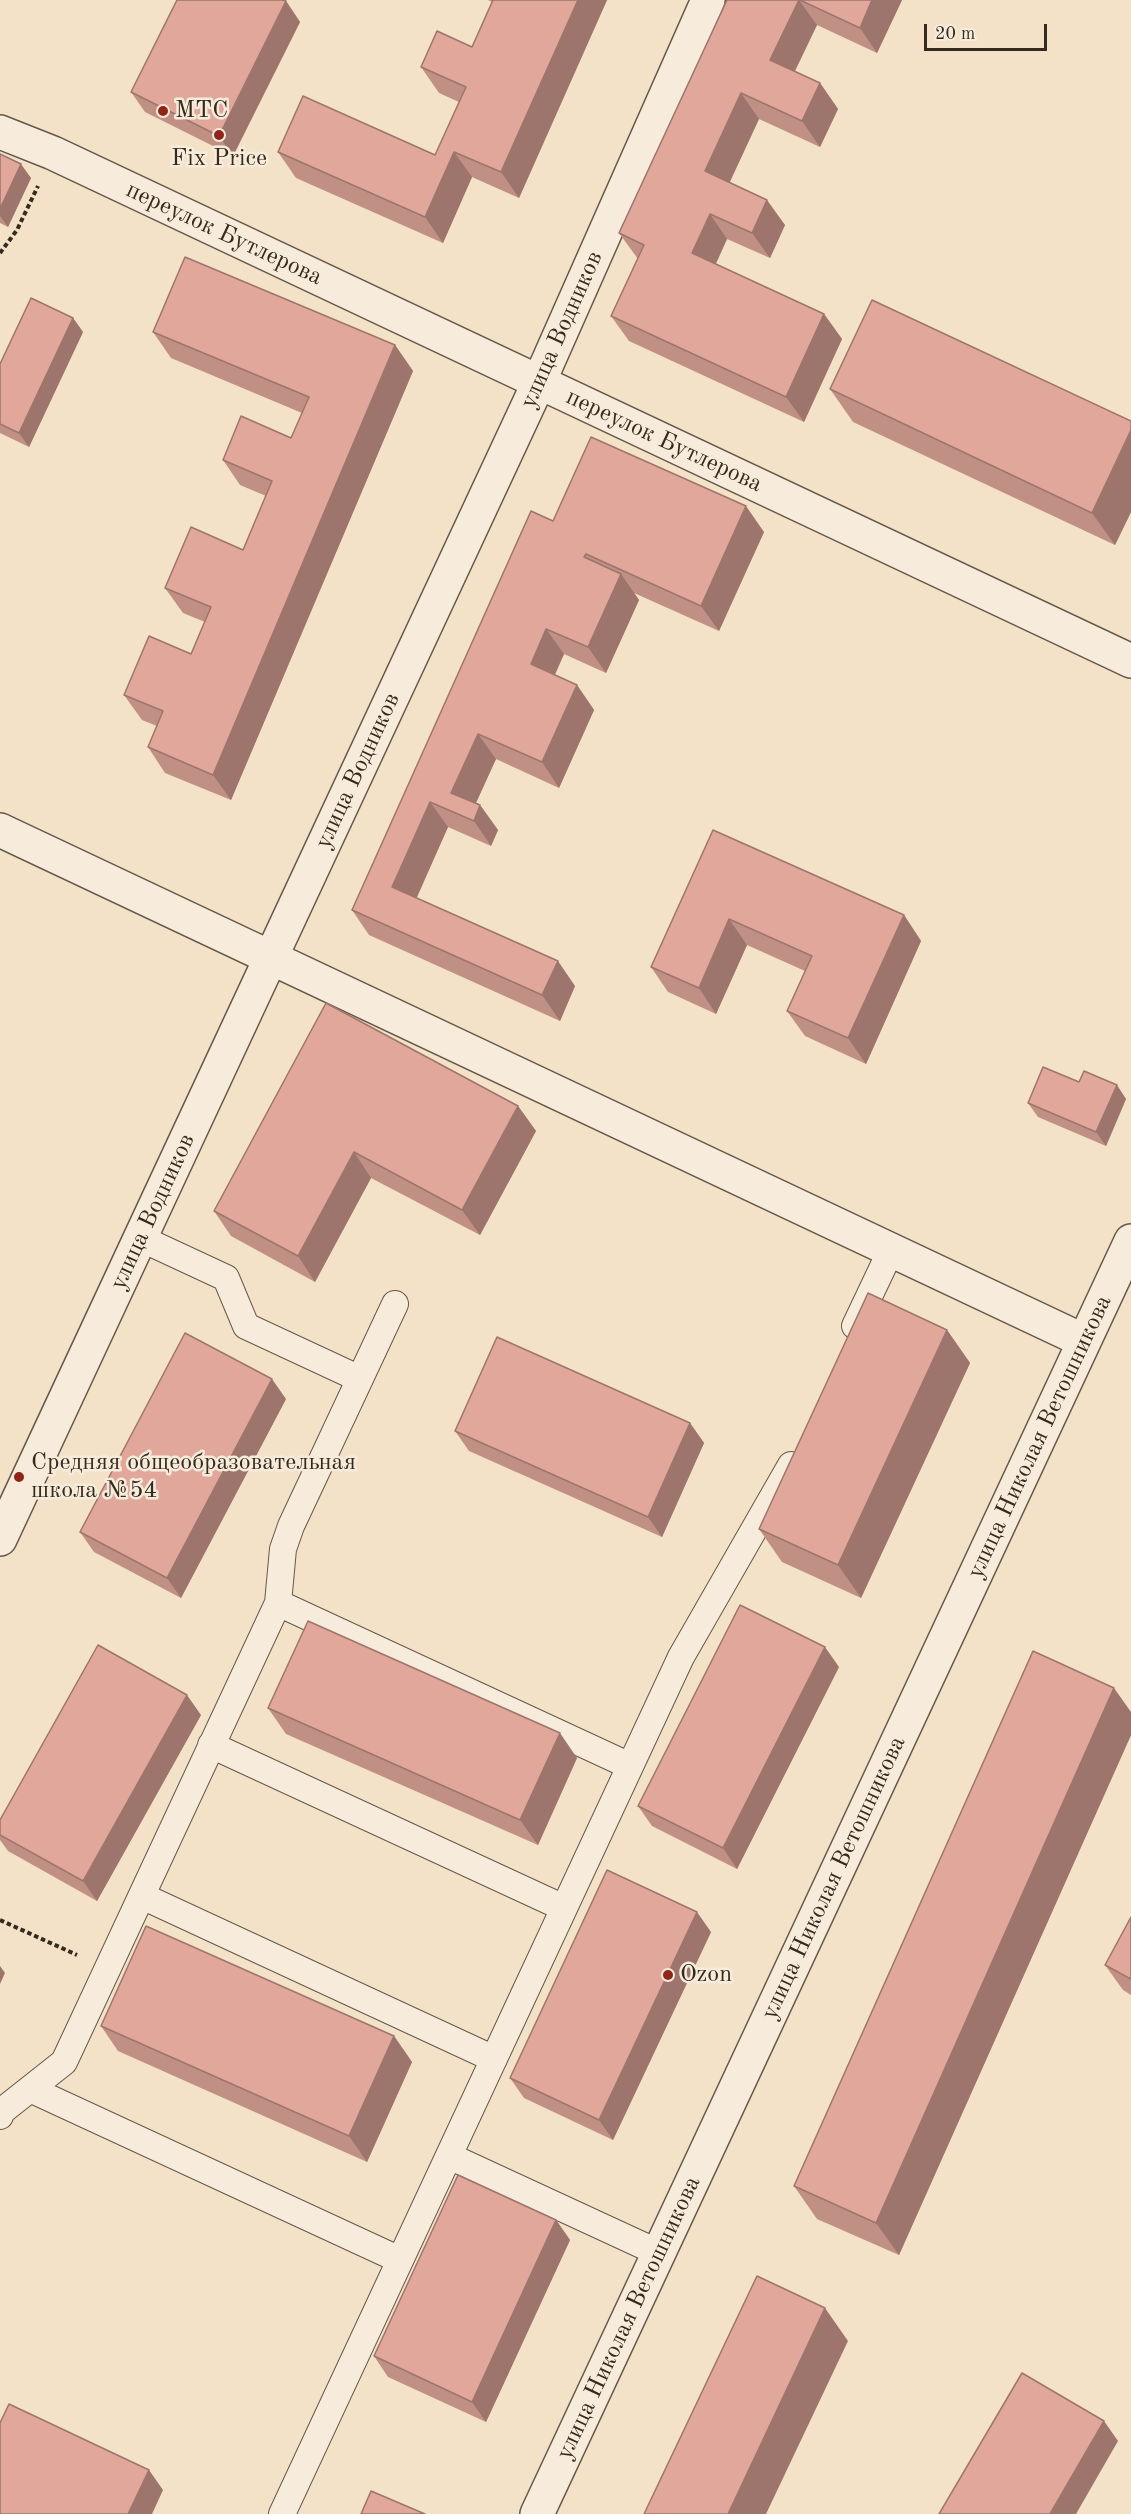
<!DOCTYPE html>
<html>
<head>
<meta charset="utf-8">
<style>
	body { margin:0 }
	#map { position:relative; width:1131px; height:2514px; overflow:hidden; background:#f3e2c7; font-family:"Old Standard TT",serif }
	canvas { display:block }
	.scale { position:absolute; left:924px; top:24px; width:123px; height:27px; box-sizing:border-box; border:3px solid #352a1e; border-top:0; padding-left:8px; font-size:18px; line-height:21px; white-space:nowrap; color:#352a1e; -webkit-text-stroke:4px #f7ecdb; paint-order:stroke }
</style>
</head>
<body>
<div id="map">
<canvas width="1131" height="2514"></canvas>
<div class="scale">20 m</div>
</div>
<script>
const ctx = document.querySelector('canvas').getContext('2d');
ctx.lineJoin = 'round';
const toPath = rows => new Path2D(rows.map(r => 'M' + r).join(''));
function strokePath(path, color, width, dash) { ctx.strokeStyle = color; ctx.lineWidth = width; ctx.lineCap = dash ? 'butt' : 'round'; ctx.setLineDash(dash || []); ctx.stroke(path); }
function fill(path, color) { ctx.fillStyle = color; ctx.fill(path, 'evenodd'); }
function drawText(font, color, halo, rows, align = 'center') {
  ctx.font = font + ' "Old Standard TT",serif'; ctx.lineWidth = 5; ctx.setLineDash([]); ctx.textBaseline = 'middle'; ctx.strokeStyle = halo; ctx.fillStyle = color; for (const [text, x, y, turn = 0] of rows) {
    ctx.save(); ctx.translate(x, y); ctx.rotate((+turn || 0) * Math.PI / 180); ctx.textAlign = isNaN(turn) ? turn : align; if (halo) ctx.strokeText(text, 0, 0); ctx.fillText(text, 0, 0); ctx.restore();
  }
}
const service = toPath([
	[140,1238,226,1278,246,1326,360,1379],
	[855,1326,891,1250],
	[278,1603,630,1766],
	[211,1745,564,1908],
	[142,1896,494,2059],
	[30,2089,400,2260],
	[0,2116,2,2111,64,2062,278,1603,283,1549,291,1526,395,1304],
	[449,2156,659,2253],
	[282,2514,681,1657,791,1465]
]);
const minor = toPath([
	[0,132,53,153,1131,661],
	[0,830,1084,1341],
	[0,1539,539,382,708,0],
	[537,2514,1131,1241]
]);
strokePath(service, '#645848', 28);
strokePath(minor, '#645848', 36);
strokePath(toPath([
	[0,253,17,230,38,186],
	[0,1920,77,1955]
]), '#352a1e', 4, [4.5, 3]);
strokePath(service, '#f7ecdb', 26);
strokePath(minor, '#f7ecdb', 33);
fill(toPath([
	[488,0,607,0,519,198,472,177,443,243,296,178,278,152,435,155,459,102,439,93,421,67,472,47,492,2],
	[727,0,902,0,877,53,817,25,795,71,820,83,838,109,820,147,759,119,730,182,785,225,770,258,727,239,716,264,824,314,842,339,804,422,629,341,611,316,638,259,619,233],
	[286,1,300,22,233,156,145,112,131,92],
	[0,154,31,178,8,227,0,223],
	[73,318,83,332,29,447,0,433,0,364],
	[153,332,395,345,413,371,231,800,165,773,148,747,157,726,142,720,124,695,191,654,205,622,183,613,165,588,243,550,266,496,240,485,223,460,291,438,302,413,171,358],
	[830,389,1131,421,1131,512,1115,545,853,422],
	[553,521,764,532,719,631,634,593,639,600,606,673,564,654,555,675,577,685,594,710,559,788,496,759,476,803,480,805,498,830,491,846,448,827,416,898,575,986,560,1021,369,935,352,910],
	[713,830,904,915,921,941,866,1064,805,1036,787,1011,805,971,747,945,716,1014,668,992,651,967],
	[326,1003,518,1106,536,1131,480,1235,371,1178,315,1282,231,1236,214,1211],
	[1079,1082,1126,1099,1106,1146,1038,1117,1028,1103],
	[947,1330,970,1363,861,1598,782,1562,759,1529],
	[286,1399,181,1598,94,1552,80,1532],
	[690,1423,704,1443,662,1537,469,1451,455,1431],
	[839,1667,737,1869,652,1826,638,1806],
	[268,1708,577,1758,538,1845,286,1734],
	[1131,1712,1131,1735,899,2255,817,2219,794,2186],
	[201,1715,97,1901,8,1851,0,1840,0,1820],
	[1131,1917,1131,1995,1123,1990,1105,1965],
	[711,1932,613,2140,524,2098,510,2078],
	[101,2026,394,2036,412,2062,367,2162,118,2051],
	[556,2220,570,2240,486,2422,388,2377,374,2356]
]), '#c19084');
fill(toPath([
	[578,0,607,0,519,198,501,172],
	[799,0,817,25,788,85,770,60],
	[872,0,902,0,877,53,860,28],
	[286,1,300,22,233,156,219,136],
	[820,83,838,109,820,147,802,121],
	[741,93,759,119,723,196,705,171],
	[454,152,472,177,443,243,425,217],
	[21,164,31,178,8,227,0,216,0,209],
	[767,200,785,225,770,258,752,233],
	[710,214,727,239,709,278,692,253],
	[824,314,842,339,804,422,786,397],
	[73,318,83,332,29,447,19,433],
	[395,345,413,371,231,800,213,775],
	[1131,430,1131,512,1115,545,1092,513],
	[746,506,764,532,719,631,701,606],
	[621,574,639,600,606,673,588,647],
	[546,629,564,654,548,689,531,664],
	[577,685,594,710,559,788,542,762],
	[478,734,496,759,469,818,451,793],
	[430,802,448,827,410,913,392,887],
	[480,805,498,830,491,846,474,821],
	[904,915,921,941,866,1064,848,1038],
	[729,919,747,945,716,1014,699,988],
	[558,961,575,986,560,1021,542,995],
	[1117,1085,1126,1099,1106,1146,1096,1132],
	[518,1106,536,1131,480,1235,462,1210],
	[354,1152,371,1178,315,1282,298,1256],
	[947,1330,970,1363,861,1598,838,1565],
	[272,1379,286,1399,181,1598,167,1578],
	[690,1423,704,1443,662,1537,648,1517],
	[825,1647,839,1667,737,1869,723,1848],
	[1114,1688,1131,1712,1131,1735,899,2255,876,2223],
	[187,1695,201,1715,97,1901,83,1881],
	[560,1733,577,1758,538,1845,520,1820],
	[697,1912,711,1932,613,2140,599,2120],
	[0,1966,5,1973,0,1984],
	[394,2036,412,2062,367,2162,349,2136],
	[556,2220,570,2240,486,2422,472,2402],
	[825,2308,848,2341,766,2514,728,2514],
	[1104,2421,1118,2441,1076,2514,1050,2514],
	[149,2470,163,2490,152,2514,128,2514]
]), '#9d756c');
const building = toPath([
	[177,0,283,0,286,1,219,136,131,92,177,0],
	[493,0,578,0,501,172,454,152,425,217,278,152,303,96,435,155,466,87,421,67,437,31,472,47,493,0],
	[727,0,799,0,770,60,820,83,802,121,741,93,705,171,767,200,752,233,710,214,692,253,824,314,786,397,611,316,644,245,619,233,727,0],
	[800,0,872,0,860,28,800,0],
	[0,154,21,164,0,209,0,154],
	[185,257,395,345,213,775,148,747,163,711,124,695,149,636,191,654,211,607,165,588,191,527,243,550,272,481,223,460,241,416,291,438,309,397,153,332,185,257],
	[31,298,73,318,19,433,0,424,0,364,31,298],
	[872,300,1131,421,1131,430,1092,513,830,389,872,300],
	[591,437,746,506,701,606,586,554,584,557,621,574,588,647,546,629,531,664,577,685,542,762,478,734,451,793,480,805,474,821,430,802,392,887,558,961,542,995,352,910,531,511,553,521,591,437],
	[713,830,904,915,848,1038,787,1011,812,956,729,919,699,988,651,967,713,830],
	[326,1003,518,1106,462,1210,354,1152,298,1256,214,1211,326,1003],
	[1043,1067,1079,1082,1084,1071,1117,1085,1096,1132,1028,1103,1043,1067],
	[868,1293,947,1330,838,1565,759,1529,868,1293],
	[185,1333,272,1379,167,1578,80,1532,185,1333],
	[497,1337,690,1423,648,1517,455,1431,497,1337],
	[740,1605,825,1647,723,1848,638,1806,740,1605],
	[308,1621,560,1733,520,1820,268,1708,308,1621],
	[98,1645,187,1695,83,1881,0,1835,0,1820,98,1645],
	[1033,1651,1114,1688,876,2223,794,2186,1033,1651],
	[607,1870,697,1912,599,2120,510,2078,607,1870],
	[1131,1917,1131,1979,1105,1965,1131,1917],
	[146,1926,394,2036,349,2136,101,2026,146,1926],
	[458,2175,556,2220,472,2402,374,2356,458,2175],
	[757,2276,825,2308,728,2514,644,2514,757,2276],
	[1022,2373,1104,2421,1050,2514,939,2514,1022,2373],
	[9,2404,149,2470,128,2514,0,2514,0,2423,9,2404],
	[371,2491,425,2514,361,2514,371,2491]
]);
fill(building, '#e0a79a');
strokePath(building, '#9d756c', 1.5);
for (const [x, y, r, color] of [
	[163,111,6,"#8f2418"],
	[219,135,6,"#8f2418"],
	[19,1477,6,"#8f2418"],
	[668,1975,6,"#8f2418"]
]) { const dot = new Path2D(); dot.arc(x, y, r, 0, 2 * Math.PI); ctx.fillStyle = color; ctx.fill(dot); strokePath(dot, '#f7ecdb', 2); }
drawText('24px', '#352a1e', '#f7ecdb', [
	["МТС",175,111],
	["Fix Price",219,159,"center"],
	["Средняя общеобразовательная",31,1463],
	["школа №54",31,1491],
	["Ozon",680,1975]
], 'left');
drawText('24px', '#352a1e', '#f7ecdb', [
	["переулок Бутлерова",224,234,25],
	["улица Водников",562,330,-66],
	["переулок Бутлерова",664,441,25],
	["улица Водников",358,771,-65],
	["улица Водников",153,1212,-65],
	["улица Николая Ветошникова",1040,1437,-65],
	["улица Николая Ветошникова",834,1878,-65],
	["улица Николая Ветошникова",629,2318,-65]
]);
</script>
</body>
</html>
